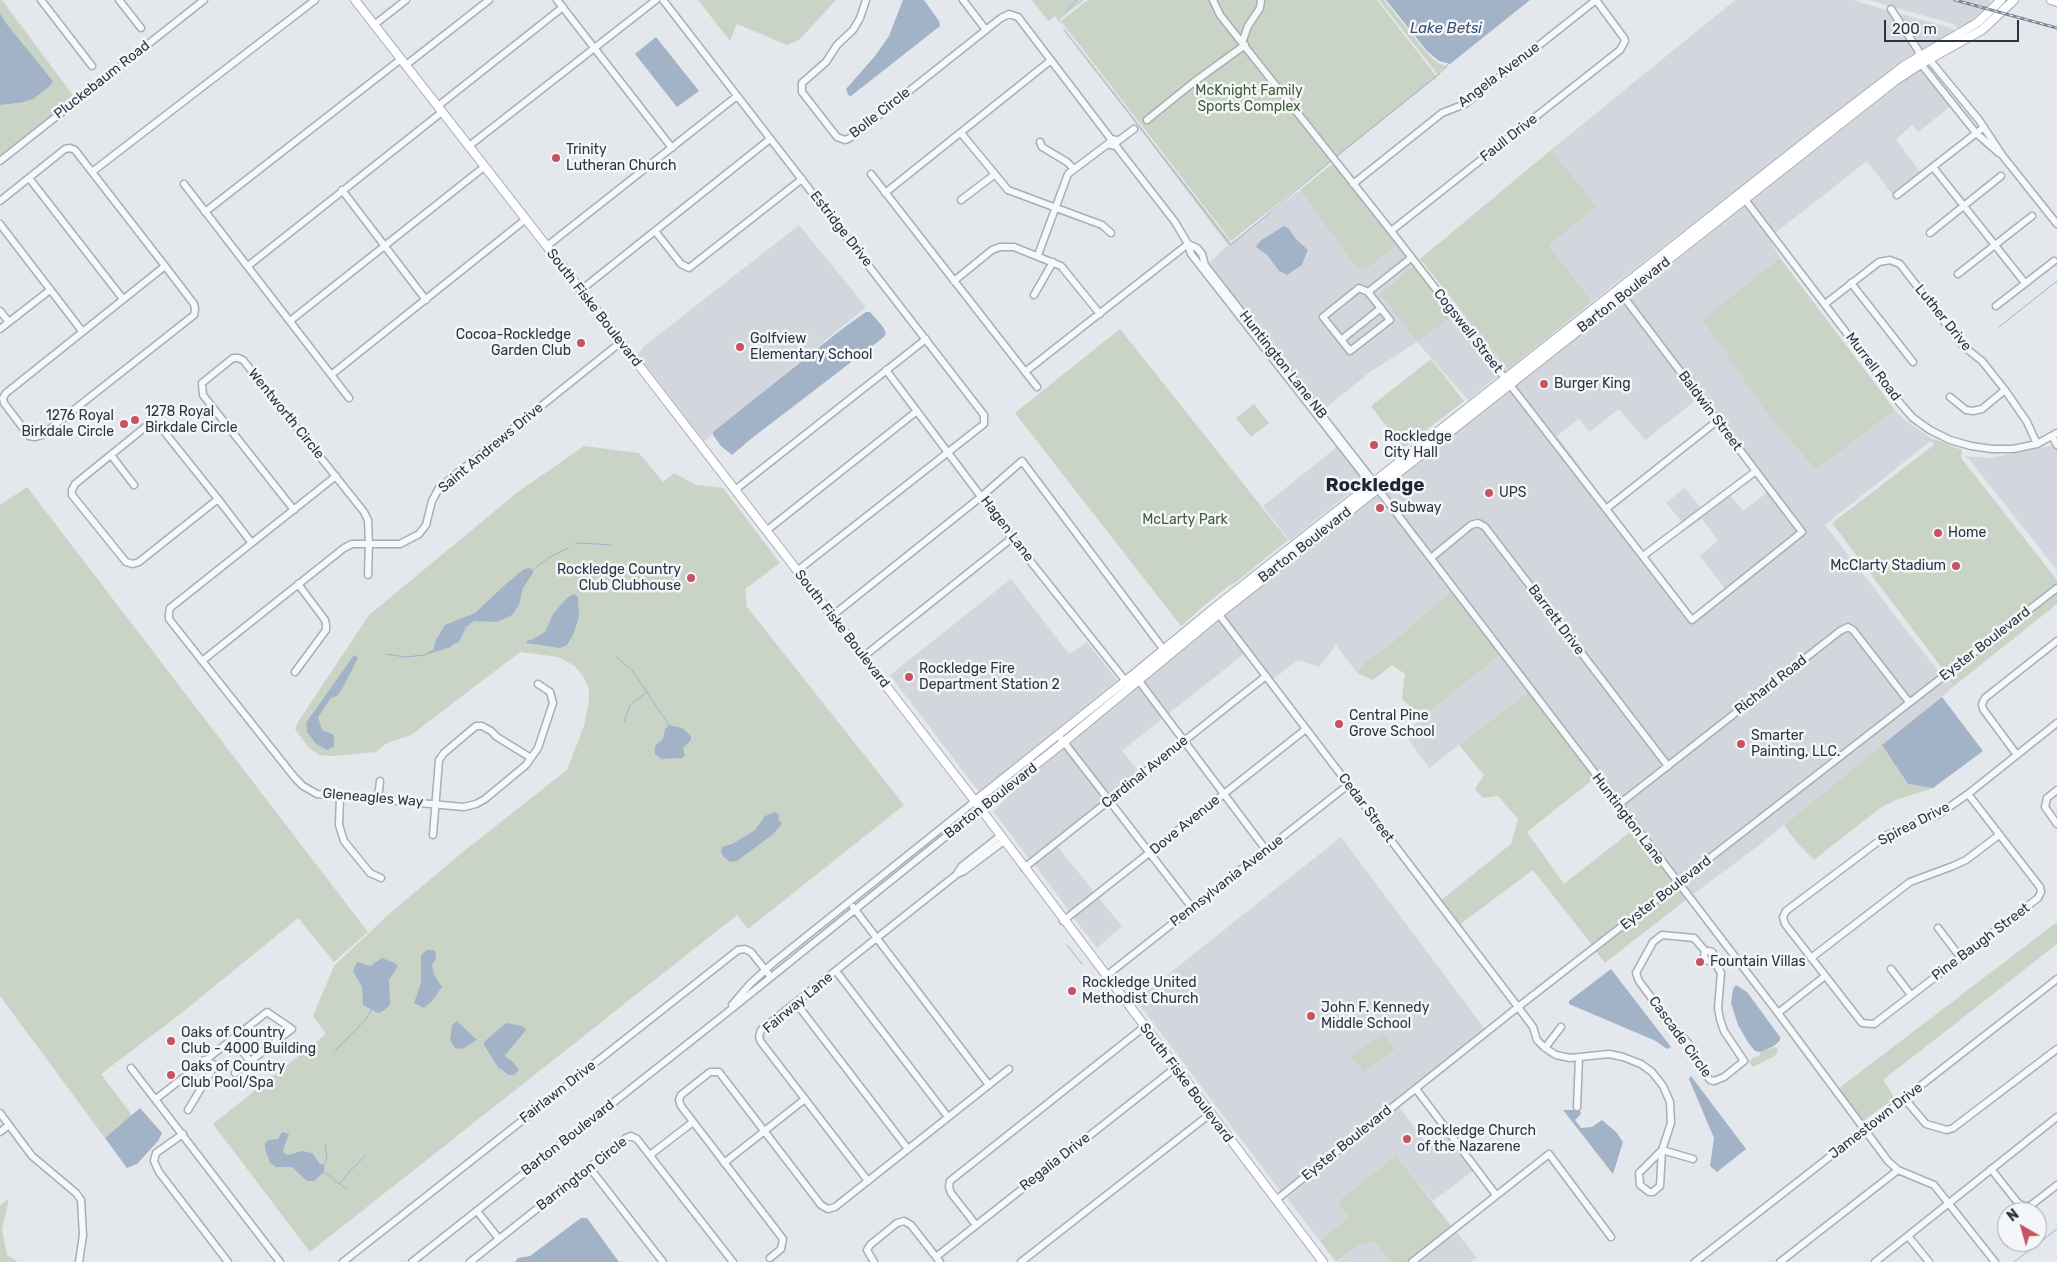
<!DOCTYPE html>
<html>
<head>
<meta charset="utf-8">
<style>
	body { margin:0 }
	#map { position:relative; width:2057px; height:1262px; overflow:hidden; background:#e4e7eb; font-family:Rubik,sans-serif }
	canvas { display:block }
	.north { position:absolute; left:1997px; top:1202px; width:50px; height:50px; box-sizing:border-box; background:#f4f6f8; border:1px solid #a4a8af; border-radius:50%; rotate:322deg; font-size:14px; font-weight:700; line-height:20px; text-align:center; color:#2d3442 }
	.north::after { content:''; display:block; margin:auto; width:18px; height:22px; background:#c65460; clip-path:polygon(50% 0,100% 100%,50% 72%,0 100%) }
	.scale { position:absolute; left:1884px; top:20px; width:135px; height:22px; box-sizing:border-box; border:2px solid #2d3442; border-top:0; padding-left:6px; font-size:15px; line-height:18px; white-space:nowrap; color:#2d3442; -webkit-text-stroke:4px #f4f6f8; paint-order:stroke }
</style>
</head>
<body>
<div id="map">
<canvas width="2057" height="1262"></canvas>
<div class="north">N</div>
<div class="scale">200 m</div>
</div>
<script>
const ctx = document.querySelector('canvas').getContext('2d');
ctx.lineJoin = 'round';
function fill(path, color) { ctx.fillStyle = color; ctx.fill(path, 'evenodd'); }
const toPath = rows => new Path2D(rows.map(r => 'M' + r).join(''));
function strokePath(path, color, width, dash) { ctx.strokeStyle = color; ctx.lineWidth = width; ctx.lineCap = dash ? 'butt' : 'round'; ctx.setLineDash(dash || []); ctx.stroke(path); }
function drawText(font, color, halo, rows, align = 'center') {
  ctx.font = font + ' Rubik,sans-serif'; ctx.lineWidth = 5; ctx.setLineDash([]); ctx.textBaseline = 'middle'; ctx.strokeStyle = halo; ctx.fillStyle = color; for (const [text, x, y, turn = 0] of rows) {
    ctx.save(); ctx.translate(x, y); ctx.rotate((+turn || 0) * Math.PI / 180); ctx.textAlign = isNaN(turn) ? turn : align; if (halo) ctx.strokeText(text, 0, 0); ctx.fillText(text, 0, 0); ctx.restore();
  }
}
fill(toPath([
	[1735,0,1852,0,1890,11,1916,52,1895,66,1592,302,1549,245,1597,206,1551,150],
	[1869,0,1990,0,1990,1,1989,7,1960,30,1953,24],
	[1897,13,1951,28,1956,32,1921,50],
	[1922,69,1951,106,1918,132,1912,125,1896,139,1920,172,1892,194,1867,161,1774,234,1750,202,1914,73],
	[1300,190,1356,264,1364,271,1398,244,1408,257,1368,289,1358,286,1321,314,1321,318,1348,353,1391,322,1372,292,1411,262,1414,265,1380,294,1453,316,1499,375,1468,400,1417,342,1370,372,1322,411,1208,264,1228,245],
	[1289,229,1296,239,1308,250,1308,253,1302,265,1287,275,1279,271,1267,255],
	[1746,205,1771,237,1769,238,1780,258,1704,319,1764,408,1816,470,1895,410,1906,421,1944,447,1929,442,1825,525,1938,671,1944,672,1909,699,1849,625,1668,763,1479,521,1431,554,1382,491,1511,390,1691,624,1695,621,1806,532,1628,299],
	[799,225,866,307,704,441,638,355,643,347],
	[1360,290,1367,294,1377,308,1341,336,1326,317],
	[1624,301,1714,420,1696,400,1645,440,1619,409,1589,432,1579,419,1557,436,1608,505,1606,506,1514,387],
	[1461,311,1508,369,1503,372,1457,313],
	[1381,312,1386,319,1350,348,1344,340],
	[2054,445,2057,449,2057,570,1969,459,1964,456,1991,458],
	[1337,447,1364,481,1290,541,1263,506],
	[1685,488,1702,509,1683,523,1666,503],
	[1769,491,1799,531,1692,617,1725,589,1700,556,1718,540,1702,519,1687,529,1686,527,1729,494,1743,511],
	[1379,494,1452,590,1385,649,1365,662,1357,673,1336,645,1319,667,1298,660,1272,680,1223,616],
	[1478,526,1484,529,1665,766,1619,802,1434,558,1473,527],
	[1011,579,1069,654,1087,642,1117,680,979,792,890,675],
	[1220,619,1245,653,1167,715,1143,682],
	[1848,630,1905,702,1680,880,1622,806,1841,633],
	[1501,654,1529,691,1429,768,1404,733],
	[1947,677,1954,686,1942,697,1754,849,1692,895,1683,884],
	[1139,685,1163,718,1122,751,1140,773,1110,798,1068,743],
	[1065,746,1106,800,1030,860,993,811,1041,765],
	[1341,837,1487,1032,1284,1196,1136,1000],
	[1057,846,1095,893,1070,912,1034,864],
	[1098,897,1122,926,1097,948,1073,917],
	[1399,1107,1427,1144,1444,1131,1474,1170,1433,1201,1396,1157,1337,1202,1348,1217,1320,1241,1287,1198],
	[1456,1231,1477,1258,1471,1262,1416,1262],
	[1375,1242,1390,1262,1338,1262,1359,1245]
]), '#d3d6dd');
fill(toPath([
	[0,0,2,0,75,98,0,157,0,105,19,103,53,81,6,23,0,13],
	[698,0,836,0,799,40,787,45,737,24,730,41],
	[1032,0,1084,0,1060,19,1060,22,1231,243,1228,245,1055,16,1048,21],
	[1088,0,1377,0,1437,77,1231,241,1061,21],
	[1379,0,1384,0,1426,52,1438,63,1448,67,1438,75],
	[1551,150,1597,206,1549,245,1592,302,1508,369,1420,259],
	[1333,163,1398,244,1364,271,1355,265,1300,190],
	[1780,258,1895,410,1816,470,1763,408,1703,319],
	[1414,265,1453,316,1417,341,1380,294],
	[1120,329,1288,540,1236,582,1230,585,1206,604,1181,626,1015,413],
	[1431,359,1464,401,1403,448,1371,406],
	[1254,404,1269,423,1251,437,1236,418],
	[1934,439,1962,450,1961,458,2057,580,2057,584,1945,672,1832,523,1934,445],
	[584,446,639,453,663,482,674,473,696,485,723,488,780,563,745,589,747,607,904,805,748,929,737,915,310,1252,213,1124,326,1034,313,1016,334,966,389,914,464,851,567,770,584,726,589,700,589,689,583,676,575,666,558,657,520,652,411,735,387,743,376,752,331,756,319,755,308,747,295,729,298,722,369,615,518,492],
	[27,487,368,932,334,962,299,919,297,919,179,1015,101,1074,132,1115,105,1138,0,996,0,505],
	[1452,590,1501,654,1422,718,1402,699,1405,674,1392,665,1373,680,1357,673,1365,662,1385,649],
	[2057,592,2057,604,1954,686,1947,677],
	[1529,691,1595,778,1527,832,1564,884,1634,829,1675,883,1593,946,1533,870,1459,925,1440,901,1511,844,1518,819,1498,796,1483,798,1475,789,1484,775,1459,745],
	[1882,745,1908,784,1933,788,1896,800,1880,808,1814,860,1798,844,1784,825],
	[1678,888,1687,899,1605,963,1596,951],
	[2057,922,2057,944,1883,1080,1895,1098,1862,1122,1838,1089],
	[1382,1033,1395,1049,1364,1072,1351,1057],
	[1775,1047,1778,1050,1775,1056,1753,1067,1749,1061,1754,1057,1759,1056,1761,1052,1767,1048,1770,1049],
	[1396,1156,1452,1227,1408,1262,1390,1262,1375,1242,1359,1245,1336,1262,1320,1241,1348,1217,1337,1202],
	[9,1198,2,1230,7,1255,18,1262,0,1262,0,1206]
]), '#c9d4c6');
fill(toPath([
	[903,0,924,0,939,21,940,26,851,96,848,95,846,89,875,56,889,36],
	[1386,0,1530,0,1450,64,1439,61,1427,51],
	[0,13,6,23,53,81,50,86,33,99,19,103,0,105],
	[656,37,699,91,677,107,635,54],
	[1284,226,1289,229,1296,239,1308,250,1302,265,1287,275,1279,271,1267,255,1256,247,1260,241],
	[866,312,870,312,883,327,886,333,884,337,752,438,732,455,721,446,713,435,713,432,842,329],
	[529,568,533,570,533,573,523,588,519,605,512,615,497,622,474,621,466,627,459,642,453,644,451,647,425,655,425,654,433,650,436,640,445,625,475,613,507,583,524,569],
	[574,594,578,597,579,617,573,635,567,645,560,648,526,643,528,640,531,640,545,632,553,614,568,597],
	[354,655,358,658,342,689,337,696,331,698,318,717,322,730,334,735,334,747,327,750,316,744,307,732,306,723],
	[1942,697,1983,751,1933,788,1908,784,1882,745],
	[669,725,682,728,691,736,691,740,683,748,685,756,682,758,662,759,655,754,655,746,663,739,665,729],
	[775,812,779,815,778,819,782,824,772,835,737,861,730,862,723,856,721,852,722,847,732,844,755,830,765,816],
	[427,950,434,950,436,953,436,958,432,965,434,975,442,987,432,1001,424,1008,414,1003,421,983,421,955],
	[382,958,395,963,398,966,389,980,390,1005,383,1011,378,1013,363,1005,362,987,353,971,357,962,370,966],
	[1611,969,1671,1047,1667,1049,1656,1041,1569,1004,1569,1001],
	[1736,985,1747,992,1780,1037,1780,1040,1774,1046,1760,1052,1755,1051,1749,1044,1738,1025,1731,1003,1733,989],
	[457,1021,477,1040,462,1049,455,1048,450,1040,452,1025],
	[506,1023,522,1026,526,1030,505,1055,506,1057,512,1061,519,1070,514,1075,509,1075,498,1067,484,1045,484,1042],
	[1691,1076,1746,1149,1717,1172,1710,1166,1714,1138,1689,1079],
	[140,1108,162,1133,158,1141,137,1164,127,1168,105,1138],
	[1563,1110,1580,1110,1581,1114,1575,1120,1581,1128,1592,1127,1602,1120,1616,1132,1623,1142,1613,1174],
	[282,1132,289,1134,283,1150,284,1153,288,1155,302,1151,312,1153,320,1164,324,1165,324,1172,314,1181,307,1181,292,1167,276,1167,270,1163,265,1149,265,1144,268,1140,278,1139],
	[581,1218,587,1218,619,1262,515,1262,518,1258,530,1256]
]), '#a2b3c8');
strokePath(toPath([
	[1066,11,1077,0],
	[1064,30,1231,245,1331,161],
	[1445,67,1448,64],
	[1337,156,1440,73],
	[1999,327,2057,281],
	[575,544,582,543,611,545],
	[533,570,548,558,568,548],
	[386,654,405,657,425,655],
	[616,657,633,671,669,725],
	[624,722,630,705,647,692],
	[1067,945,1082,964],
	[335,1051,367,1018,372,1008],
	[324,1165,327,1158,325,1145],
	[324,1172,347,1189],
	[340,1184,348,1173,366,1155],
	[2014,1262,2057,1229]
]), '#a2b3c8', 1);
const minor = toPath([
	[41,0,92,66],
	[119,0,141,28],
	[557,0,672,148],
	[663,0,984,415,984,424,797,571],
	[866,0,860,18,853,30,837,45,826,62,802,83,802,92,837,137,845,140,850,138,1001,18,1009,14,1018,17,1111,139],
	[963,0,986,30],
	[1213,0,1220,15,1391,231,1692,620,1802,532,1620,292],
	[1891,9,1918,50,1921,64,1976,133,1999,153],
	[374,25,406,0],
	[1242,43,1248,26,1260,8,1261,0],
	[1928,58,1979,120,2002,155,2057,224],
	[406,65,489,0],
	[438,106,563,7],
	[1147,120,1194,82,1245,45],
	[961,133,1008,190,1102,225,1111,233],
	[1118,141,1134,129],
	[1040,142,1042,147,1067,162,1074,169],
	[469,146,656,0],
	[1116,146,1110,145,1109,143,1111,139,1117,140,1116,146,1175,222,1188,244,1191,254,1374,488],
	[0,161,204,0],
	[1933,167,2025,283],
	[92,172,315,0],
	[871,174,1037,387],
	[29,178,123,299],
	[184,184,349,398],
	[1353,184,1442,113,1465,104,1596,0,1624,38,1625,41,1620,50,1391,231],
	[342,190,426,300],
	[885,193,1050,61],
	[1897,195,1984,127],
	[1743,197,1899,402,1913,418,1930,430,1950,440,1971,446,1992,449,2013,449,2037,444,2057,433],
	[961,200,994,175],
	[0,201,65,149,70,148,75,150,92,172,165,266,194,304,195,309,194,315,42,435,35,437,29,436,4,403,3,398,6,393,165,266],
	[205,212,401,59],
	[0,224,82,331],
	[655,231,681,264,689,268,802,179],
	[1930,233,2001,176],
	[1188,244,1197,248,1202,254,1205,265,1369,476,1378,489,1778,1013,1888,1161,1898,1170,1934,1185,1995,1262],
	[547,246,737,96],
	[1038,255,1068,174,1109,143],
	[248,266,442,112],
	[1958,274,2032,216],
	[954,281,992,250,1000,247,1014,247,1061,266,1100,314],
	[1851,283,1913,362],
	[581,290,770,139],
	[1368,292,1390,320,1350,351,1323,317,1359,288,1368,292,1411,258],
	[1034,295,1053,262],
	[1825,304,1879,262,1890,260,1900,264,1963,346,1982,361,2005,390,2027,422,2037,444],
	[1996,306,2054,261],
	[0,311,9,322],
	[290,321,484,167],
	[0,329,50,290],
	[1341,340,1381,308],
	[886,370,1012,538,1128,684],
	[1025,372,1188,244],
	[331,375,526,219],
	[1950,397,1966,410,1973,411,1982,409,2005,390],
	[2052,436,2057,445],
	[111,455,134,485],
	[336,476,170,608,169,614,169,619,295,778,303,786,317,794,464,807,476,804,485,799,526,765,538,748,553,703,550,692,538,684],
	[735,490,926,339],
	[218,499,139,562,133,564,126,562,72,495,72,490,75,484,149,424,155,424,162,429,218,499,251,542],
	[1606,509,1717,421],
	[294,510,203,395,202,383,233,358,238,358,243,360,364,512,368,520,369,545,368,575],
	[766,531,917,411],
	[1643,556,1756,471],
	[1431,558,1471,525,1478,523,1485,527,1668,766],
	[1217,612,1518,1007,1533,1027,1537,1040,1545,1048,1556,1055,1570,1058,1609,1054,1623,1057,1641,1064,1652,1072,1663,1086,1670,1102,1671,1123,1662,1150,1660,1186,1653,1192,1649,1192,1640,1185,1639,1173,1662,1150,1693,1159],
	[832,616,982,496,1022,461,1164,650],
	[863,657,1012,538],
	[202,661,344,548,352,544,400,544,419,534,426,525,432,501,439,488,621,342],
	[295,672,326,630,326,625,325,620,298,584],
	[1136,677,1266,850],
	[1058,735,1067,746,1193,909],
	[2017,755,1983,709,1982,704,1985,698,2057,641],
	[2057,790,2047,798,2045,807,2057,824],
	[1968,794,2040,887,2041,892,2038,898,1874,1024,1862,1023,1785,924,1783,917,1786,911,1887,835,1939,814,1968,794,2057,723],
	[340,797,339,825,344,841,370,873,381,878],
	[378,799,380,781],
	[1618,805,1840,631,1848,627,1853,630,1909,702],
	[433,835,439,760,444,753,476,726,482,726,491,731,497,737,531,758],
	[1024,868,1266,676],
	[957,874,964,871,1004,841],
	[853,907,989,1085],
	[1063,921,1306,729],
	[1938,928,1961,958],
	'1704 956a5 5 0 1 1 10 0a5 5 0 1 1-10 0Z',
	[1706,952,1694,938,1662,935,1653,942,1636,973,1639,981,1673,1027,1689,1044,1699,1066,1710,1080,1714,1081,1724,1077,1744,1061,1724,1031,1720,1019,1718,1008,1721,973,1713,959],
	[1811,958,1910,882,1953,866,1966,860,1999,835],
	[1891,969,1911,995],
	[836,971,948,1117],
	[1106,976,1348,785],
	[796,1003,908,1149],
	[732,1005,750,984,773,963,974,802],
	[1778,1013,1825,976],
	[232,1039,251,1062],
	[1545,1048,1561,1027],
	[131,1068,280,1262],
	[1416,1089,1496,1195],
	[1904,1098,1926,1124,1947,1130,1953,1128,2057,1049],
	[156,1099,267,1012,292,1029,235,1073],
	[1577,1107,1579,1058],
	[188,1110,215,1065,204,1060],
	[0,1113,32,1156,76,1193,81,1200,83,1235,79,1262],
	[0,1132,9,1125],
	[183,1134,156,1153,154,1161,159,1172,228,1262],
	[650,1155,693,1122],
	[724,1163,805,1099],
	[589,1167,663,1262],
	[1991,1169,2018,1203,2024,1206,2030,1206,2057,1185],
	[868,1181,761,1042,759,1037,761,1030,956,875,962,866,1000,836],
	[1276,1200,1518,1007,2057,588],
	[477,1211,499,1239],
	[976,1225,951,1193,949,1187,950,1181,1144,1027],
	[1908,1236,1929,1262],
	[936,1257,1175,1068],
	[770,1258,781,1249,783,1239,681,1106,679,1100,681,1095,710,1072,719,1072,821,1205,828,1209,835,1207,1009,1069],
	[343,1262,738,950,745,949,751,952,771,977],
	[412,1262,734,1007,980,809],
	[470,1262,626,1138,631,1136,637,1139,733,1262],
	[874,1262,867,1250,870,1245,897,1223,904,1221,911,1225,940,1262],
	[1021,1262,1210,1114],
	[1412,1262,1549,1154,1611,1237],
	[1695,1262,2057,979],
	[1780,1262,1898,1170],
	[1875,1262,2057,1117]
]);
const major = toPath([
	[355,0,581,290,971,796,1323,1262],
	[2051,0,2057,2],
	[974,802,1134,674,1214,608,1824,127,1905,65,1977,23,2001,0],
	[980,809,1064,742,1219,614,1895,81,1921,64,1982,30,2014,0]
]);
strokePath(minor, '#a9aeb5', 9);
strokePath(major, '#a4abb6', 10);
strokePath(minor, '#f7f8fa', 6);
strokePath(major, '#fff', 8);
const rail = toPath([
	[1955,0,2057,28]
]);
strokePath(rail, '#7f8694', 3);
strokePath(rail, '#f4f6f8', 1, [4]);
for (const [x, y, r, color] of [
	[556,158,5,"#c65460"],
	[581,343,5,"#c65460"],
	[740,347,5,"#c65460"],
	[1544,384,5,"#c65460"],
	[135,420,5,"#c65460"],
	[124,424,5,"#c65460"],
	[1374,445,5,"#c65460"],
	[1489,493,5,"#c65460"],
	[1380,508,5,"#c65460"],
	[1938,533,5,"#c65460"],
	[1956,566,5,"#c65460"],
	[691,578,5,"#c65460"],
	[909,677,5,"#c65460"],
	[1339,724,5,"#c65460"],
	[1741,744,5,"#c65460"],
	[1700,962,5,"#c65460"],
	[1072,991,5,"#c65460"],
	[1311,1016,5,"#c65460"],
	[171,1041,5,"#c65460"],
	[171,1075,5,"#c65460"],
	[1407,1139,5,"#c65460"]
]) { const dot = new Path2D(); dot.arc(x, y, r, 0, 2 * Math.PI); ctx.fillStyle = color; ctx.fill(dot); strokePath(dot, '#f4f6f8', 2); }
drawText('14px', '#2d3442', '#f4f6f8', [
	["Angela Avenue",1499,75,-37],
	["Pluckebaum Road",102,80,-38],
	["Bolle Circle",880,113,-38],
	["Faull Drive",1509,138,-38],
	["Estridge Drive",841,229,52],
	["Barton Boulevard",1624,295,-38],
	["South Fiske Boulevard",594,308,52],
	["Luther Drive",1943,318,51],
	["Cogswell Street",1468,331,52],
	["Huntington Lane NB",1283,365,52],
	["Murrell Road",1873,367,53],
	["Baldwin Street",1710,411,53],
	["Wentworth Circle",286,414,51],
	["Saint Andrews Drive",491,448,-40],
	["Hagen Lane",1007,529,53],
	["Barton Boulevard",1305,545,-38],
	["Barrett Drive",1556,620,53],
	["South Fiske Boulevard",842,629,52],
	["Eyster Boulevard",1985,644,-38],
	["Richard Road",1771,685,-38],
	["Cardinal Avenue",1145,772,-39],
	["Gleneagles Way",373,798,5],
	["Barton Boulevard",991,801,-38],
	["Cedar Street",1366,808,53],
	["Huntington Lane",1628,819,53],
	["Spirea Drive",1914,824,-27],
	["Dove Avenue",1185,825,-39],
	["Pennsylvania Avenue",1227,881,-38],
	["Eyster Boulevard",1666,893,-38],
	["Pine Baugh Street",1981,942,-37],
	["Fairway Lane",798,1003,-40],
	["Cascade Circle",1680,1037,54],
	["South Fiske Boulevard",1186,1083,53],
	["Fairlawn Drive",558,1092,-38],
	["Jamestown Drive",1876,1121,-38],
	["Barton Boulevard",568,1138,-38],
	["Eyster Boulevard",1347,1143,-39],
	["Regalia Drive",1055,1162,-38],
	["Barrington Circle",582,1174,-38]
]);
drawText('14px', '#405d3b', '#f4f6f8', [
	["McKnight Family",1249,91],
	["Sports Complex",1249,107],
	["McLarty Park",1185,520]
]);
drawText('14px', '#2d3442', '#f4f6f8', [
	["Trinity",566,150],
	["Lutheran Church",566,166],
	["Cocoa-Rockledge",571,335,"right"],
	["Garden Club",571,351,"right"],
	["Golfview",750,339],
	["Elementary School",750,355],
	["Burger King",1554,384],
	["1278 Royal",145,412],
	["Birkdale Circle",145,428],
	["1276 Royal",114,416,"right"],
	["Birkdale Circle",114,432,"right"],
	["Rockledge",1384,437],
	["City Hall",1384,453],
	["UPS",1499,493],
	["Subway",1390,508],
	["Home",1948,533],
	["McClarty Stadium",1946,566,"right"],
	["Rockledge Country",681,570,"right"],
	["Club Clubhouse",681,586,"right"],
	["Rockledge Fire",919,669],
	["Department Station 2",919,685],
	["Central Pine",1349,716],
	["Grove School",1349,732],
	["Smarter",1751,736],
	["Painting, LLC.",1751,752],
	["Fountain Villas",1710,962],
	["Rockledge United",1082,983],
	["Methodist Church",1082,999],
	["John F. Kennedy",1321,1008],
	["Middle School",1321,1024],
	["Oaks of Country",181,1033],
	["Club - 4000 Building",181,1049],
	["Oaks of Country",181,1067],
	["Club Pool/Spa",181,1083],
	["Rockledge Church",1417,1131],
	["of the Nazarene",1417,1147]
], 'left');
drawText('italic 15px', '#3a5174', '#f4f6f8', [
	["Lake Betsi",1446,29]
]);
drawText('bold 19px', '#1f2534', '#f4f6f8', [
	["Rockledge",1375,486]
]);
</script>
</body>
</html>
